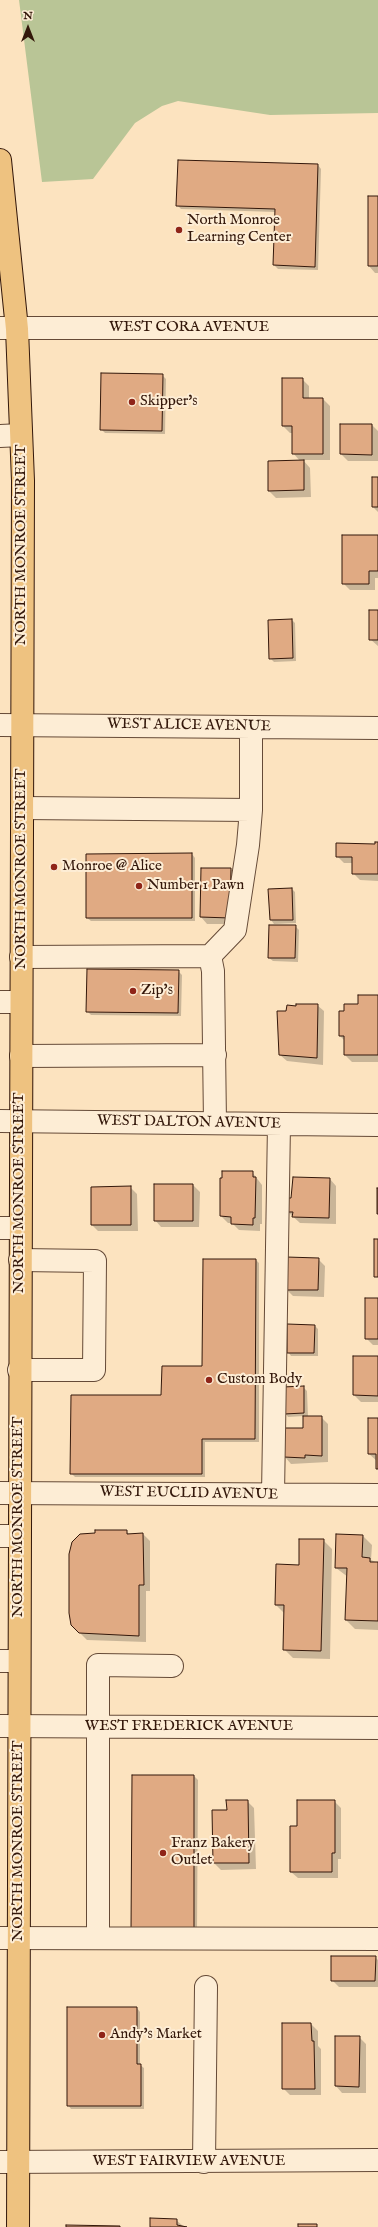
<!DOCTYPE html>
<html>
<head>
<meta charset="utf-8">
<style>
	body { margin:0 }
	#map { position:relative; width:378px; height:2227px; overflow:hidden; background:#fce3bf; font-family:"IM FELL English",serif }
	canvas { display:block }
	.north { position:absolute; left:8px; top:8px; width:40px; height:40px; -webkit-text-stroke:3px #fdedd5; paint-order:stroke; rotate:0deg; font-size:11px; font-weight:700; line-height:16px; text-align:center; color:#33170a }
	.north::after { content:''; display:block; margin:auto; width:14px; height:18px; background:#33170a; clip-path:polygon(50% 0,100% 100%,50% 72%,0 100%) }
</style>
</head>
<body>
<div id="map">
<canvas width="378" height="2227"></canvas>
<div class="north">N</div>
</div>
<script>
const ctx = document.querySelector('canvas').getContext('2d');
ctx.lineJoin = 'round';
function fill(path, color) { ctx.fillStyle = color; ctx.fill(path, 'evenodd'); }
const toPath = rows => new Path2D(rows.map(r => 'M' + r).join(''));
function strokePath(path, color, width, dash) { ctx.strokeStyle = color; ctx.lineWidth = width; ctx.lineCap = dash ? 'butt' : 'round'; ctx.setLineDash(dash || []); ctx.stroke(path); }
function drawText(font, color, halo, rows, align = 'center') {
  ctx.font = font + ' "IM FELL English",serif'; ctx.lineWidth = 4; ctx.setLineDash([]); ctx.textBaseline = 'middle'; ctx.strokeStyle = halo; ctx.fillStyle = color; for (const [text, x, y, turn = 0] of rows) {
    ctx.save(); ctx.translate(x, y); ctx.rotate((+turn || 0) * Math.PI / 180); ctx.textAlign = isNaN(turn) ? turn : align; if (halo) ctx.strokeText(text, 0, 0); ctx.fillText(text, 0, 0); ctx.restore();
  }
}
fill(toPath([
	[19,0,378,0,378,113,270,115,178,101,162,106,135,123,93,179,42,182]
]), '#b9c596');
fill(toPath([
	[318,165,321,169,318,270,278,269,274,265,276,212,181,209,177,205],
	[378,197,378,273,375,273,369,266],
	[162,375,166,379,165,434,105,433,101,429],
	[302,379,309,386,309,399,323,399,330,406,330,460,303,460,310,468,311,497,276,498,269,491,300,461,293,453,293,433,290,433,283,426],
	[341,425,372,425,378,431,378,461,348,461,341,454],
	[373,478,378,478,378,512,373,507],
	[378,536,378,578,375,578,375,590,350,590,343,583],
	[378,611,378,646,370,639],
	[292,620,295,623,296,661,274,662,270,658],
	[378,844,378,881,360,880,353,873,353,863,344,863,337,856],
	[192,854,195,858,195,921,91,921,87,918],
	[231,869,238,876,237,924,207,924,201,917],
	[292,889,295,892,296,923,274,924,271,920,269,890],
	[295,926,299,930,298,962,273,961,269,958],
	[178,971,182,975,181,1016,91,1015,87,1011],
	[378,996,378,1062,352,1062,345,1055,345,1041,340,1036,345,1012],
	[317,1005,324,1011,323,1065,287,1061,280,1055,287,1006],
	[252,1172,262,1185,262,1224,260,1224,260,1231,239,1230,232,1223,228,1223,221,1216],
	[330,1179,336,1186,336,1224,300,1223,288,1212,292,1199],
	[193,1185,200,1192,199,1227,161,1227,155,1220],
	[130,1187,137,1194,138,1231,98,1231,92,1225],
	[318,1259,325,1266,324,1297,293,1296,286,1289],
	[256,1260,259,1263,259,1442,205,1442,205,1477,75,1477,71,1473,162,1396,203,1367],
	[378,1299,378,1345,373,1345,366,1338],
	[315,1326,318,1329,318,1356,291,1356,288,1352],
	[354,1357,378,1357,378,1402,361,1402,354,1395],
	[303,1387,307,1391,308,1417,321,1417,328,1424,328,1462,291,1464,285,1457,284,1429,304,1429,304,1416,288,1417,285,1413],
	[378,1419,378,1469,377,1461,369,1454],
	[126,1531,130,1535,143,1534,150,1541,150,1591,146,1591,146,1642,87,1640,80,1633],
	[363,1536,372,1545,371,1560,378,1563,378,1630,355,1629,346,1620,348,1577,336,1568],
	[323,1540,332,1549,330,1659,293,1658,284,1649,285,1614,276,1605,300,1566],
	[133,1776,194,1776,198,1780,197,1934,136,1934],
	[247,1801,254,1808,256,1869,221,1870,214,1863,228,1810],
	[334,1801,341,1808,341,1859,338,1859,338,1878,298,1878,291,1872,298,1827],
	[375,1957,378,1960,378,1987,339,1987,332,1980],
	[137,2008,140,2012,140,2065,144,2068,144,2109,71,2109,68,2105],
	[283,2024,311,2024,318,2031,318,2046,321,2049,321,2095,290,2095,283,2088],
	[359,2037,366,2044,366,2093,342,2093,336,2086],
	[176,2220,183,2226,187,2227,151,2227]
]), '#0003');
const building = toPath([
	[178,160,318,164,315,267,273,265,275,209,176,206,178,160],
	[368,196,378,196,378,266,368,266,368,196],
	[101,373,163,374,162,431,100,430,101,373],
	[282,378,303,378,303,398,323,398,323,454,292,454,292,426,282,426,282,378],
	[340,424,372,424,372,455,340,454,340,424],
	[304,460,304,490,268,491,268,461,304,460],
	[372,477,378,477,378,507,372,507,372,477],
	[342,535,378,535,378,571,369,571,369,584,342,584,342,535],
	[369,610,378,610,378,640,369,640,369,610],
	[292,619,293,658,269,659,268,620,292,619],
	[375,842,378,842,378,874,352,874,352,857,336,857,336,843,375,844,375,842],
	[192,853,192,918,86,918,86,854,192,853],
	[201,868,231,868,230,918,200,917,201,868],
	[292,888,293,920,270,920,268,889,292,888],
	[269,925,296,925,295,958,268,958,269,925],
	[87,969,179,970,178,1013,86,1012,87,969],
	[358,995,378,995,378,1055,344,1055,344,1036,339,1036,339,1011,344,1011,344,1004,358,1004,358,995],
	[296,1004,318,1004,317,1058,279,1055,277,1011,286,1011,287,1005,296,1006,296,1004],
	[222,1171,253,1171,253,1177,256,1177,255,1218,253,1218,253,1225,231,1224,231,1217,220,1216,220,1178,222,1178,222,1171],
	[293,1177,330,1178,329,1218,292,1217,293,1212,287,1212,287,1198,291,1198,293,1177],
	[154,1184,193,1184,193,1221,154,1221,154,1184],
	[131,1186,131,1225,91,1225,91,1187,131,1186],
	[377,1188,378,1188,378,1214,377,1214,377,1188],
	[374,1239,378,1239,378,1277,374,1277,374,1239],
	[286,1257,319,1258,318,1290,285,1290,286,1257],
	[203,1259,256,1259,255,1439,202,1439,202,1474,70,1474,71,1395,161,1395,162,1366,202,1366,203,1259],
	[365,1298,378,1298,378,1339,365,1339,365,1298],
	[287,1324,315,1325,314,1353,287,1353,287,1324],
	[353,1356,378,1356,378,1396,353,1395,353,1356],
	[304,1386,304,1413,284,1414,283,1387,304,1386],
	[303,1416,322,1416,322,1456,305,1455,305,1458,284,1457,283,1428,303,1428,303,1416],
	[368,1418,378,1418,378,1469,376,1469,376,1454,368,1454,368,1418],
	[95,1530,127,1530,127,1534,143,1533,144,1585,139,1585,139,1636,79,1633,71,1625,69,1613,69,1554,72,1542,80,1534,95,1533,95,1530],
	[336,1534,363,1535,362,1557,370,1558,370,1562,378,1562,378,1621,345,1620,347,1568,335,1568,336,1534],
	[299,1539,324,1539,321,1651,283,1650,284,1605,275,1605,276,1564,299,1565,299,1539],
	[132,1775,194,1775,194,1931,131,1931,132,1775],
	[226,1800,248,1800,249,1863,213,1863,212,1810,227,1810,226,1800],
	[297,1800,335,1800,335,1853,332,1853,332,1872,290,1872,290,1826,297,1826,297,1800],
	[331,1956,376,1956,375,1981,331,1981,331,1956],
	[67,2007,137,2007,137,2064,141,2064,141,2106,67,2106,67,2007],
	[282,2023,311,2023,312,2041,314,2041,315,2089,282,2089,282,2023],
	[335,2036,360,2036,359,2087,335,2086,335,2036],
	[150,2218,177,2219,177,2225,187,2227,150,2227,150,2218],
	[298,2224,317,2224,317,2227,298,2227,298,2224],
	[66,2225,120,2226,120,2227,66,2227,66,2225]
]);
fill(building, '#e0aa83');
strokePath(building, '#33170a', 1);
const minor = toPath([
	[0,328,378,328],
	[0,436,21,435],
	[0,725,378,728],
	[22,808,251,810,251,727],
	[21,957,210,956],
	[0,1002,21,1002],
	[21,1056,215,1055],
	[0,1121,378,1125],
	[215,1123,213,971,210,956,235,930,248,845,251,810],
	[0,1228,20,1228],
	[19,1370,94,1370,95,1261,20,1260],
	[0,1493,378,1495],
	[273,1494,279,1124],
	[0,1536,19,1536],
	[0,1661,19,1661],
	[0,1726,378,1728],
	[0,1938,378,1939],
	[98,1938,98,1665,172,1666],
	[0,2162,378,2160],
	[204,2162,206,1987]
]);
const major = toPath([
	[0,160,17,329,23,481,18,2227]
]);
strokePath(minor, '#654a37', 24);
strokePath(major, '#33170a', 24);
strokePath(minor, '#fdedd5', 22);
strokePath(major, '#eec280', 22);
for (const [x, y, r, color] of [
	[179,230,4,"#8f2418"],
	[132,402,4,"#8f2418"],
	[54,867,4,"#8f2418"],
	[139,886,4,"#8f2418"],
	[133,991,4,"#8f2418"],
	[209,1380,4,"#8f2418"],
	[163,1853,4,"#8f2418"],
	[102,2035,4,"#8f2418"]
]) { const dot = new Path2D(); dot.arc(x, y, r, 0, 2 * Math.PI); ctx.fillStyle = color; ctx.fill(dot); strokePath(dot, '#fdedd5', 1.5); }
drawText('15px', '#33170a', '#fdedd5', [
	["North Monroe",187,221],
	["Learning Center",187,238],
	["Skipper's",140,402],
	["Monroe @ Alice",62,867],
	["Number 1 Pawn",147,886],
	["Zip's",141,991],
	["Custom Body",217,1380],
	["Franz Bakery",171,1844],
	["Outlet",171,1861],
	["Andy's Market",110,2035]
], 'left');
drawText('15px', '#33170a', '#fdedd5', [
	["WEST CORA AVENUE",189,328],
	["NORTH MONROE STREET",22,545,-90],
	["WEST ALICE AVENUE",189,726,1],
	["NORTH MONROE STREET",22,869,-90],
	["WEST DALTON AVENUE",189,1123,1],
	["NORTH MONROE STREET",20,1193,-90],
	["WEST EUCLID AVENUE",189,1494,1],
	["NORTH MONROE STREET",19,1517,-90],
	["WEST FREDERICK AVENUE",189,1727],
	["NORTH MONROE STREET",19,1841,-90],
	["WEST FAIRVIEW AVENUE",189,2162]
]);
</script>
</body>
</html>
